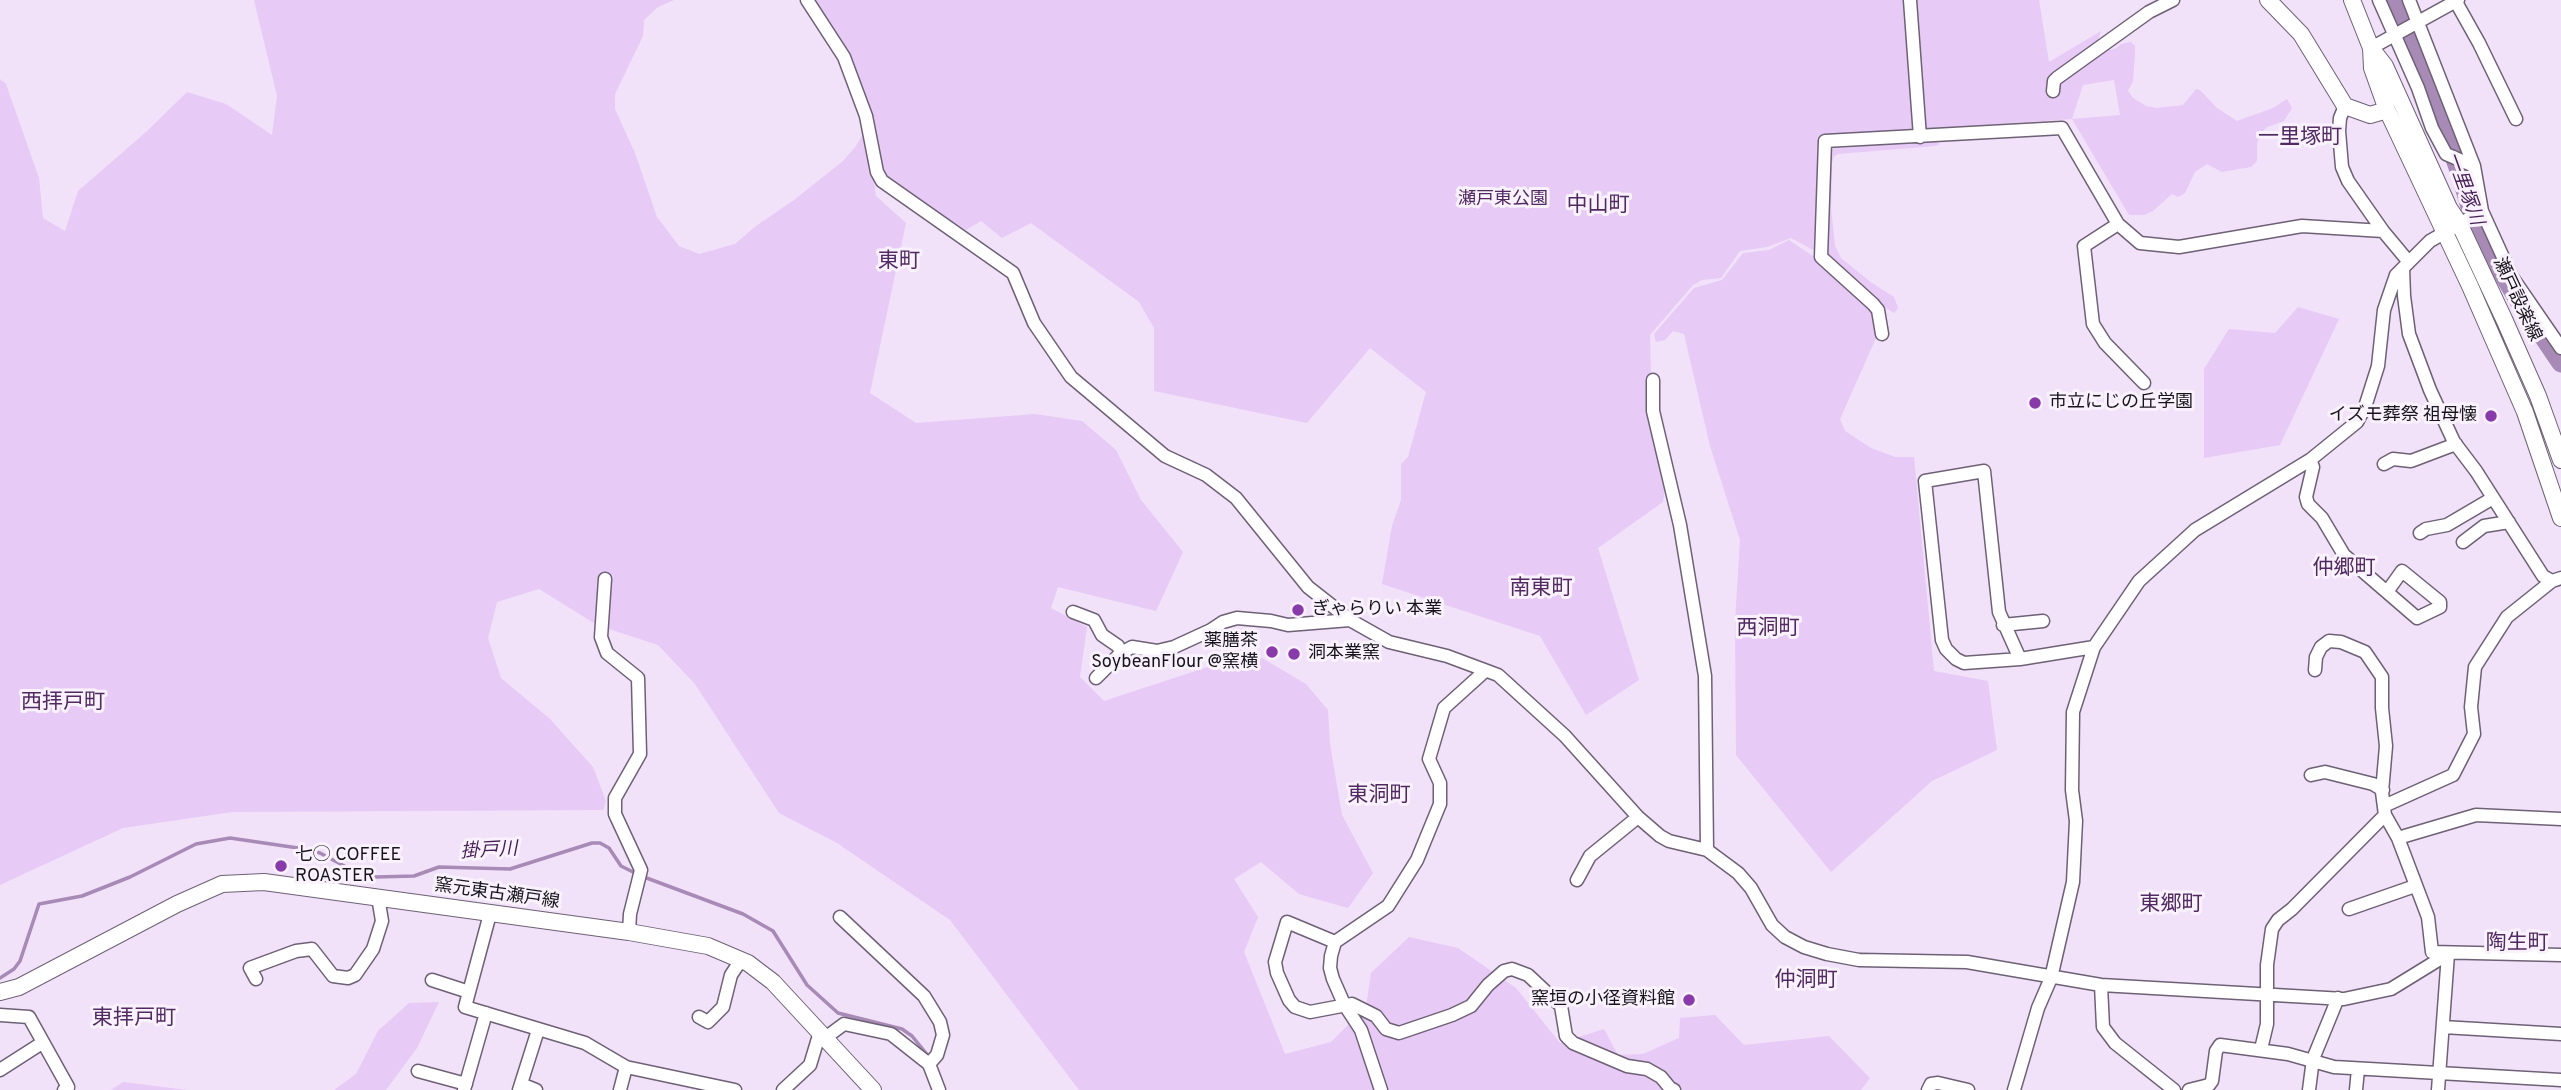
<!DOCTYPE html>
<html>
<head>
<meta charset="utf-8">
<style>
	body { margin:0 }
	canvas { display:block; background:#f1e1f9 }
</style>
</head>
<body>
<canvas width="2561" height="1090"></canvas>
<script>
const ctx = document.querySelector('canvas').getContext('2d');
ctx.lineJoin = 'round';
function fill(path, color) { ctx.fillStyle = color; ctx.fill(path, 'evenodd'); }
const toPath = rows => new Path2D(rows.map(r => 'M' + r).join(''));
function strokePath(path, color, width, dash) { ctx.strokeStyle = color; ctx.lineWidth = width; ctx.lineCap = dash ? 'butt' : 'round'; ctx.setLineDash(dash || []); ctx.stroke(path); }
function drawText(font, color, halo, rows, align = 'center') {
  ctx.font = font + ' Overpass,"Noto Sans JP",sans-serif'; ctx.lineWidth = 6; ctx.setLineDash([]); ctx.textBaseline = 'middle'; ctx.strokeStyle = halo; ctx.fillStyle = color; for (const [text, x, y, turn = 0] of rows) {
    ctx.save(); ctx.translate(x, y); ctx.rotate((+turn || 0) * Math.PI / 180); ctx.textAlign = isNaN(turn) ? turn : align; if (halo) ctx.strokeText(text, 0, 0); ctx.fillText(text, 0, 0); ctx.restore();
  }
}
fill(toPath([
	[254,0,674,0,658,7,644,20,643,36,615,94,615,109,635,153,657,217,679,246,699,254,735,244,756,226,794,200,843,161,856,146,866,129,876,196,906,223,870,393,916,423,1035,414,1082,421,1116,450,1141,500,1183,552,1156,611,1058,587,1051,608,1087,627,1080,677,1104,701,1220,663,1221,651,1233,646,1262,658,1306,684,1328,710,1330,744,1342,815,1373,873,1348,908,1299,894,1261,862,1234,879,1258,917,1244,952,1285,1054,1331,1042,1366,1007,1371,973,1409,937,1458,948,1516,988,1560,1043,1604,1029,1618,1055,1643,1054,1679,1038,1680,1018,1715,1015,1744,1045,1829,1036,1870,1078,1861,1090,1079,1090,950,920,837,843,779,813,695,684,658,645,597,625,539,589,497,602,488,638,501,678,550,719,593,767,606,801,603,810,232,812,123,828,0,885,0,79,6,84,39,178,43,218,65,231,78,191,146,132,187,92,226,104,272,135,277,96],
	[812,0,2039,0,2049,62,2101,31,2092,57,2100,51,2115,49,2121,44,2131,42,2135,46,2135,54,2133,81,2128,91,2133,98,2146,106,2157,108,2183,105,2196,89,2200,90,2217,108,2237,121,2273,108,2287,99,2292,108,2284,121,2267,127,2262,132,2257,143,2257,161,2251,167,2222,172,2207,164,2195,172,2185,193,2178,197,2172,194,2153,211,2144,215,2129,215,2072,119,1820,136,1817,252,1791,238,1767,247,1740,251,1721,278,1702,280,1693,285,1650,335,1651,377,1665,488,1663,502,1598,548,1639,680,1586,715,1540,636,1382,584,1392,526,1401,500,1401,464,1408,457,1426,392,1370,348,1307,423,1154,391,1154,328,1139,302,1031,223,1002,238,981,221,966,230,887,179,882,171,869,115],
	[2114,80,2120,115,2072,119,2083,85],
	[1938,140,1939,145,1935,146,1838,154,1834,156,1832,163,1831,207,1835,246,1841,258,1847,263,1872,283,1894,297,1898,308,1894,313,1876,302,1825,255,1830,149],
	[1789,240,1816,258,1820,266,1847,286,1874,314,1876,338,1840,419,1845,431,1871,448,1895,457,1914,457,1934,671,1988,681,1997,750,1932,781,1831,872,1736,755,1735,622,1740,540,1710,446,1684,334,1673,331,1665,340,1656,342,1654,334,1694,288,1722,280,1743,253,1769,250],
	[2298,307,2339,319,2280,445,2204,458,2204,369,2229,329,2275,333],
	[439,1002,417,1048,386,1090,334,1090,356,1074,378,1031,409,1003],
	[123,1082,187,1090,111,1090]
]), '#e7caf6');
strokePath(toPath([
	[644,877,743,914,773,931,807,985,838,1013,902,1029,912,1036,930,1058],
	[0,978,14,969,20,961,39,904,82,896,130,877,196,844,230,838,305,849,320,853,350,869,376,877,414,876,439,867,510,869,592,843,600,843,609,848,621,866,637,874]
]), '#a78ab5', 3.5);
strokePath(toPath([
	[2396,0,2413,41,2460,173,2477,230,2517,298,2561,363]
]), '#a78ab5', 19);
const minor = toPath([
	[807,0,844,57,866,116,877,172,882,181,1013,273,1034,323,1071,377,1165,456,1206,475,1236,498,1308,587,1350,620,1389,642,1447,656,1498,675,1565,736,1638,817,1660,836,1669,841,1707,850,1738,873,1751,888,1772,925,1785,937,1804,947,1827,954,1859,960,1967,962,2101,985,2344,999,2391,989,2448,954],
	[1910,0,1920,137],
	[2379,0,2418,88,2432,128,2446,154,2474,166],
	[2409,0,2474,166,2482,211,2512,277,2561,348],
	[2456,2,2479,43,2516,119],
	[2371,48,2458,0],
	[2053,91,2054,81,2057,78,2149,12,2173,0],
	[2345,106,2340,118,2339,131,2342,167,2348,181,2383,231],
	[2118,224,2084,246,2093,324,2105,343,2144,383],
	[2403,268,2404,296,2409,334,2430,390,2454,442,2476,471,2543,576,2552,581],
	[1882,334,1878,310,1873,304,1821,257,1825,141,2062,128,2118,224,2140,243,2179,247,2302,226,2383,231,2408,261],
	[1653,380,1653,411,1680,525,1705,676,1707,850],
	[2310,460,2313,467,2306,497,2308,504,2322,518,2344,555,2417,618,2440,607,2440,602,2402,571,2387,592],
	[2384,464,2393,459,2411,461,2456,444],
	[2420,533,2426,529,2447,525,2493,498],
	[2463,542,2484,526,2509,522],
	[605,579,601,637,607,653,638,678,640,754,615,798,615,814,641,870,630,914,629,932],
	[1073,612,1094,620,1102,635,1118,646,1121,653],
	[2003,625,2043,621],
	[2020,659,1964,663,1956,659,1946,649,1942,640,1925,481,1984,471,1999,612,2020,659,2094,647],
	[2315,670,2316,657,2321,647,2329,641,2341,642,2365,652,2382,677,2382,708,2386,746,2382,792,2385,815,2398,838,2428,917,2432,952,2561,955],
	[1096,678,1121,653,1132,647,1157,651,1174,647,1211,630,1223,622,1237,618,1271,621,1288,625,1350,620],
	[2311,775,2325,772,2373,784,2383,790],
	[2384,806,2453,775,2474,734,2471,707,2475,667,2507,617,2552,581,2561,578],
	[2398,838,2476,815,2561,819],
	[1577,880,1590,856,1638,817],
	[2349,909,2415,886],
	[490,914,465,1007,585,1043,626,1067,735,1090],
	[840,917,924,996,940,1022,943,1035,937,1055,929,1064],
	[1335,942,1287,922,1275,962,1277,973,1289,1000,1295,1007,1310,1012,1352,1004,1376,1016,1386,1029,1399,1033,1452,1015,1471,1006,1488,985,1504,971,1512,969,1528,975,1561,1006,1566,1036,1573,1043,1627,1066,1647,1069,1661,1077,1670,1088,1674,1090],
	[256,979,250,968,296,951,312,949,333,976,348,978,355,975,373,949,382,921,378,897],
	[432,980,469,992],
	[2101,985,2103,1027,2115,1043,2174,1090],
	[0,1015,29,1017,68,1087,64,1090],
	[699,1017,708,1022,723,1007,731,975,741,960],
	[2443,1027,2561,1034],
	[825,1038,844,1024,891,1034,929,1064,939,1090],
	[2261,1049,2267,1024,2267,965,2272,929,2278,920,2292,909,2385,815],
	[0,1070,42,1043],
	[418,1071,466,1084],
	[521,1084,536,1090],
	[464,1090,486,1013],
	[519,1090,538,1030],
	[620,1090,626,1067],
	[783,1090,810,1065,820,1032],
	[1381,1090,1361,1030,1344,1004,1333,979,1330,968,1331,956,1335,942,1388,906,1417,860,1440,804,1440,783,1429,759,1444,708,1485,671],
	[1928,1090,1931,1084,1938,1083,1968,1090],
	[2014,1090,2038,1008,2051,978,2073,882,2076,821,2072,790,2073,712,2094,647,2139,581,2195,530,2310,460,2357,422,2365,407,2378,366,2384,310,2396,275,2430,241,2482,211],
	[2189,1090,2209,1085,2212,1081,2216,1051,2220,1045,2288,1054,2334,1067,2561,1080],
	[2309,1090,2313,1059,2338,998],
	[2356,1090,2358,1069],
	[2438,1090,2448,954]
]);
const major = toPath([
	[2268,0,2301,34,2345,106,2370,115,2387,110],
	[2352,0,2371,48,2385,66,2449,208,2459,223,2504,319,2538,396,2561,460],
	[2371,48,2372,68,2387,110,2470,286,2525,412,2561,518],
	[0,992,19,987,177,904,222,884,264,882,629,932,708,946,748,963,773,982,873,1090]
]);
strokePath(minor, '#6e6075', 15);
strokePath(major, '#6e6075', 18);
strokePath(minor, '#fff', 12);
strokePath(major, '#fff', 16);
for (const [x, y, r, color] of [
	[2035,403,7,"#883aaa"],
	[2491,416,7,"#883aaa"],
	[1298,610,7,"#883aaa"],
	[1272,652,7,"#883aaa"],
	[1294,654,7,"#883aaa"],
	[281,866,7,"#883aaa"],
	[1689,1000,7,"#883aaa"]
]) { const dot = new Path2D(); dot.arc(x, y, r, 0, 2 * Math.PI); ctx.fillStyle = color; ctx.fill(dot); strokePath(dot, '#f9f2fc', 2.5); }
drawText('18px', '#4f2960', '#f9f2fc', [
	["瀬戸東公園",1503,200]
]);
drawText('18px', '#19141c', '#f9f2fc', [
	["瀬戸設楽線",2516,300,65],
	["窯元東古瀬戸線",497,895,8]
]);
drawText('18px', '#19141c', '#f9f2fc', [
	["市立にじの丘学園",2049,403],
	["イズモ葬祭 祖母懐",2477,416,"right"],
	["ぎゃらりい 本業",1312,610],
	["薬膳茶",1258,642,"right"],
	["SoybeanFlour @窯横",1258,663,"right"],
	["洞本業窯",1308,654],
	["七◯ COFFEE",295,856],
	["ROASTER",295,877],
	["窯垣の小径資料館",1675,1000,"right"]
], 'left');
drawText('italic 19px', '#451f56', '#f9f2fc', [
	["一里塚川",2463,189,70],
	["掛戸川",489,852,-3]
]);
drawText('21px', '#502a61', '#f9f2fc', [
	["一里塚町",2300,139],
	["中山町",1598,207],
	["東町",899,263],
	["仲郷町",2344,570],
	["南東町",1541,590],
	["西洞町",1768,630],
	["西拝戸町",63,704],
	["東洞町",1379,797],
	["東郷町",2171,906],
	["陶生町",2517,945],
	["仲洞町",1806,982],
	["東拝戸町",134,1020]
]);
</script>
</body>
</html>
